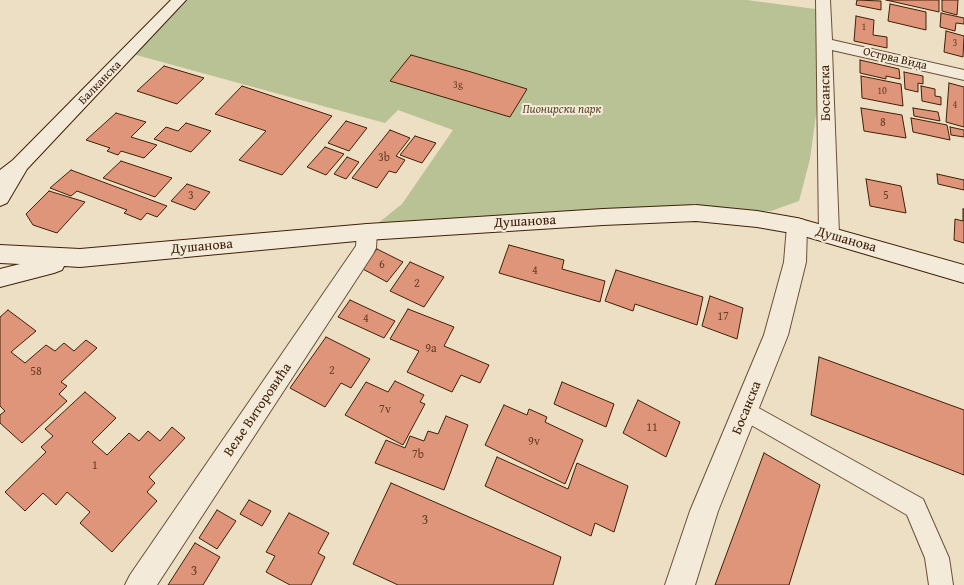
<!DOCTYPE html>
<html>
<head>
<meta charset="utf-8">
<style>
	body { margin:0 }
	canvas { display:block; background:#ecdfc4 }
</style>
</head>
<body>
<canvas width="964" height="585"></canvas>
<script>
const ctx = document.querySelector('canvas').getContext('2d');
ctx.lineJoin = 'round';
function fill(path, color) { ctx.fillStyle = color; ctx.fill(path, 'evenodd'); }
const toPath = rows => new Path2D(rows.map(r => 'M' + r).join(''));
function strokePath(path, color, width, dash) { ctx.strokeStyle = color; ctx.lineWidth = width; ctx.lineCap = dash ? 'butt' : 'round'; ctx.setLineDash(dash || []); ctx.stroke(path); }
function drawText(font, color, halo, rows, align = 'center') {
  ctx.font = font + ' "Gentium Book Plus",serif'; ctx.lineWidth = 4; ctx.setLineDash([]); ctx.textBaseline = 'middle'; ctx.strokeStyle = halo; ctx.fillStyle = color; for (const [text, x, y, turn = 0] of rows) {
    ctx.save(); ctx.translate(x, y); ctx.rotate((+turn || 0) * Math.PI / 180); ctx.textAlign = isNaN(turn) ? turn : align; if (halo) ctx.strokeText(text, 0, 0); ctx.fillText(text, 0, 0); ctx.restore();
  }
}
fill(toPath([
	[179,0,747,0,823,10,825,49,810,159,799,201,771,211,696,213,367,232,402,204,453,130,398,110,385,123,129,53]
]), '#b8c294');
const building = toPath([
	[857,0,881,1,881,10,856,5,857,0],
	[886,0,939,0,939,12,886,0],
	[942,0,958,0,957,15,942,11,942,0],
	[890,4,926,12,926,30,888,21,890,4],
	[941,13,964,18,964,24,956,23,955,31,940,27,941,13],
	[856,16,874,20,873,35,887,37,887,48,854,41,856,16],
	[946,31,964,36,963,57,944,52,946,31],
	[411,55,471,72,527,89,510,117,390,81,411,55],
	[860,60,899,69,900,79,886,76,886,79,860,73,860,60],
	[164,66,204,78,177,104,137,91,164,66],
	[904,72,923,76,923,84,918,83,918,92,905,89,904,72],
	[861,76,901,84,903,106,862,98,861,76],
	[949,83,964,87,964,127,946,122,949,83],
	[242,86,332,116,282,175,239,160,266,131,215,114,242,86],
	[921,86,935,89,935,96,941,97,941,105,922,101,921,86],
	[861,108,902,115,906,138,864,131,861,108],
	[913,108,938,112,940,121,914,116,913,108],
	[116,113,146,122,131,137,157,145,144,158,121,151,118,155,107,151,110,148,86,140,116,113],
	[911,118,947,125,950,140,913,132,911,118],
	[346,121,367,128,349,151,328,143,346,121],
	[186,123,211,131,191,152,154,139,166,127,178,131,186,123],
	[950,127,964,130,964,137,951,135,950,127],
	[390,130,410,138,396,156,405,160,396,173,389,171,377,188,352,178,390,130],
	[415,136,436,143,422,163,400,155,415,136],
	[325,147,344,154,326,175,307,167,325,147],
	[347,157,359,162,346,179,334,174,347,157],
	[121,161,172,178,155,197,103,178,121,161],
	[71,170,167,206,157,217,147,213,141,220,124,213,127,210,77,191,71,196,50,188,71,170],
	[937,174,964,180,964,190,938,184,937,174],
	[866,179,901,186,906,213,870,206,866,179],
	[187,184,210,192,195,210,171,201,187,184],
	[49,191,85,202,57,233,33,225,26,214,49,191],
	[963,209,964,209,964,243,954,240,955,219,963,221,963,209],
	[509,245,564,260,562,269,605,281,600,302,499,273,509,245],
	[377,249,403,262,387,282,361,268,377,249],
	[410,262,444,277,424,307,390,291,410,262],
	[616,270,703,297,697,325,635,304,633,311,605,301,616,270],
	[710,296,743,308,737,339,702,326,710,296],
	[350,300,395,321,384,338,338,317,350,300],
	[408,309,454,327,444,346,489,365,480,383,461,375,452,392,407,372,419,351,390,339,408,309],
	[8,310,36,331,11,352,25,363,46,345,55,351,64,343,74,351,86,340,97,348,61,382,67,386,59,394,67,401,22,443,0,423,0,415,5,411,0,406,0,317,8,310],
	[326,337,370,359,351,388,341,383,325,407,290,388,326,337],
	[819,357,964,410,964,475,811,415,819,357],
	[395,381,424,395,420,402,425,404,403,445,345,415,366,382,388,392,395,381],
	[562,382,614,404,606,427,554,404,562,382],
	[85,392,116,418,92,442,107,455,129,433,139,441,148,431,160,441,172,427,185,438,149,477,155,483,147,492,157,501,112,552,80,523,90,512,67,492,56,505,43,493,25,511,5,492,46,452,41,447,53,436,45,429,85,392],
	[638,400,680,422,666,457,623,433,638,400],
	[504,405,527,415,529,409,547,417,545,422,583,440,565,484,485,445,504,405],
	[446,416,468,425,444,490,375,463,386,440,405,448,410,436,424,441,428,431,438,434,446,416],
	[764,453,820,485,789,585,715,585,764,453],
	[497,457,568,489,577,463,628,486,614,532,595,523,591,536,485,486,497,457],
	[391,483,561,557,553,585,398,585,353,564,391,483],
	[249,500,271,511,262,526,240,514,249,500],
	[217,510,236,521,217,549,199,538,217,510],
	[289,513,329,533,318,553,325,557,311,585,290,585,266,572,275,556,266,552,289,513],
	[195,543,220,557,203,585,168,585,195,543]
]);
fill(building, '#df9579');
strokePath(building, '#402108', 1);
const service = toPath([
	[746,401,923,499,949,558,953,585,929,585,925,558,907,515,739,418,736,411,739,404,746,401]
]);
const minor = toPath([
	[816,0,830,0,832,40,964,70,964,80,832,50,839,234,836,240,829,242,822,240,819,234,816,0],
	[797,218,804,220,807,226,806,262,788,335,718,511,695,585,665,585,690,511,764,335,784,262,787,226,790,220,797,218],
	[367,224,374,226,377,232,376,248,373,254,157,585,125,585,130,575,356,246,357,232,360,226,367,224]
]);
const secondary = toPath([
	[171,0,186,0,27,169,7,203,0,206,0,170,13,160,171,0],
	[696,205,757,211,797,218,964,265,964,283,797,234,757,227,696,221,603,225,367,240,80,267,64,266,62,270,54,273,0,287,0,269,20,264,0,263,0,245,80,249,367,224,603,209,696,205]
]);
strokePath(service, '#6b5037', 2);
strokePath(minor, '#6b5037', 2);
strokePath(secondary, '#402108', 2);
fill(service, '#f3ead9');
fill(minor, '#f3ead9');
fill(secondary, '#f3ead9');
drawText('10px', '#683e24', null, [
	["1",864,27],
	["3",955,43],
	["3g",458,85],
	["10",882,91],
	["4",955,105]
]);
drawText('12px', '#402108', '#f3ead9', [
	["Острва Вида",895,59,13],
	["Балканска",100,83,-46]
]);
drawText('italic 12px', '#5e492b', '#f3ead9', [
	["Пионирски парк",562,110]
]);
drawText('12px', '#683e24', null, [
	["8",883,123],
	["3b",384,158],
	["3",191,196],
	["5",886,196],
	["6",382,265],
	["4",535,271],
	["2",417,284],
	["17",723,317],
	["4",366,319],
	["9a",431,349],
	["2",332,371],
	["58",36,372],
	["7v",385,410],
	["11",652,428],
	["9v",534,442],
	["7b",418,455],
	["1",95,466]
]);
drawText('14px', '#402108', '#f3ead9', [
	["Босанска",826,93,-91],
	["Душанова",525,222,-3],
	["Душанова",846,240,16],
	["Душанова",202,247,-5],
	["Босанска",747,408,-68],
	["Веље Виторовића",258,410,-56]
]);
drawText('14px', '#683e24', null, [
	["3",425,520],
	["3",194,571]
]);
</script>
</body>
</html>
